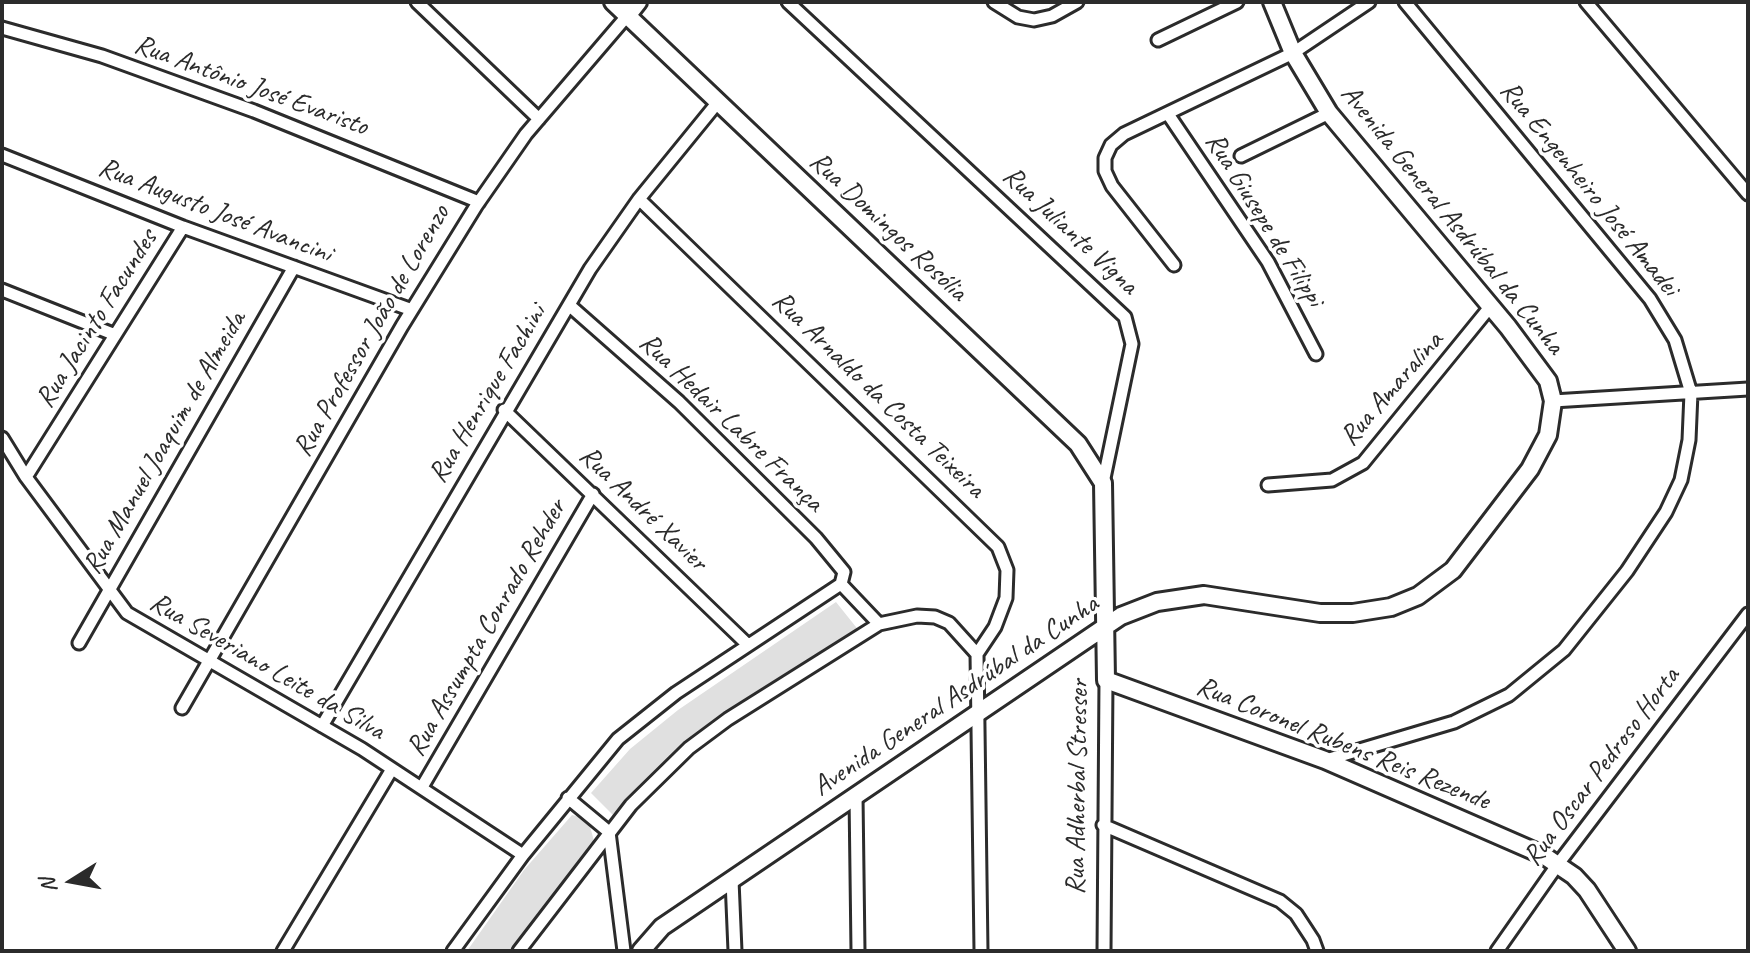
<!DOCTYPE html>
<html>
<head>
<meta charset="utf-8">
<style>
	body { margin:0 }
	#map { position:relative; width:1750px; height:953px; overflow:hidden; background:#fff; font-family:Caveat,sans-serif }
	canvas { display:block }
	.frame { position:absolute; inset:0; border:4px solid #2b2b2b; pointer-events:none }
	.north { position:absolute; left:32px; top:841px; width:80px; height:80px; -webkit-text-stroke:6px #fff; paint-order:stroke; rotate:259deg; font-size:22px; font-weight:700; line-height:32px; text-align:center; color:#2b2b2b }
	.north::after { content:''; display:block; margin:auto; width:28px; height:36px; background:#2b2b2b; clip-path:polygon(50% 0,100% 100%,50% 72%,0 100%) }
</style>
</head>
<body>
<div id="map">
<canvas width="1750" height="953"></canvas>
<div class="frame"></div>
<div class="north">N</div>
</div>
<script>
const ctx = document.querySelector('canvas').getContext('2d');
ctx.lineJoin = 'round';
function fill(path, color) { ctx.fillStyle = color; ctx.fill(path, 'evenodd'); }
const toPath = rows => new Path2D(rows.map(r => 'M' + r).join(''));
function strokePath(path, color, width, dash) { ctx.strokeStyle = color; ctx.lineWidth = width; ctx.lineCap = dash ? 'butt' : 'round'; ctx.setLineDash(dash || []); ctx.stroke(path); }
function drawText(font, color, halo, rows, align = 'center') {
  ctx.font = font + ' Caveat,sans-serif'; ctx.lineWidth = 7; ctx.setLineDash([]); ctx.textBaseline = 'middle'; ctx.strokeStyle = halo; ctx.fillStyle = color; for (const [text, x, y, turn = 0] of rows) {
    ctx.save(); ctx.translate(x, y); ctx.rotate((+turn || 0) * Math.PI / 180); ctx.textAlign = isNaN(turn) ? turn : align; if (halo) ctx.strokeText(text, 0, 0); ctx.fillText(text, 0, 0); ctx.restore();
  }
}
fill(toPath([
	[836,602,860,632,676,749,616,818,591,793,630,749,678,710],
	[572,815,588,819,594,841,514,951,467,951,524,870]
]), '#e0e0e0');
const street = toPath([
	[417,2,539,119],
	[788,2,1125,317,1132,344,1103,483],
	[994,2,1018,17,1034,20,1052,16,1077,2],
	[1586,2,1748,194],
	[2,28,102,56,254,111,479,202],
	[1158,40,1237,2],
	[1168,114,1268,262,1316,354],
	[2,155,183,227,412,310],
	[1241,156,1329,113],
	[639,199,998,547,1007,570,1006,598,995,627,977,654],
	[1174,265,1112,186,1105,171,1105,158,1111,145,1124,134,1293,53,1369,2],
	[2,290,113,334],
	[569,305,679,402,816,538,844,572,841,584],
	[1553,401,1748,389],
	[504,410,747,644],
	[2,438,26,477,127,613,362,749,523,855],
	[26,477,183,227],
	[1268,485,1332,480,1363,463,1490,307],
	[841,584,879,624],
	[79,643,294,267],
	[182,708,402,326,476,206,526,134,627,16],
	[322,726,590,269,639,199,718,102],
	[1326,760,1454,722,1509,695,1564,650,1627,571,1666,512,1681,480,1689,440,1691,393,1675,340,1650,299,1405,2],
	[422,787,593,494],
	[856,796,858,951],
	[568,798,609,832,624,951],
	[1103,825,1280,901,1296,914,1313,940,1317,951],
	[732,880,735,951],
	[283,951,392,769],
	[453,951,523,855,618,739,676,693,841,584],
	[519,951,631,805,689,748,728,719,879,624,917,616,935,617,949,623,977,654,981,951],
	[1104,951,1106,680],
	[1497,951,1558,864,1748,614]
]);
const secondary = toPath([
	[613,2,1078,444,1103,483,1106,680,1325,760,1543,855,1574,876,1587,890,1627,951],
	[627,16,638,2],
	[641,951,662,927,1121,616,1157,602,1204,595,1320,613,1353,613,1391,607,1418,596,1453,570,1530,469,1548,435,1553,401,1548,381,1508,327,1329,113,1293,53,1272,2]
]);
strokePath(street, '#2b2b2b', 17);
strokePath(secondary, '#2b2b2b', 22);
strokePath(street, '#fff', 11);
strokePath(secondary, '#fff', 16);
drawText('28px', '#2b2b2b', '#fff', [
	["Rua Antônio José Evaristo",251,86,20],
	["Rua Engenheiro José Amadei",1589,189,51],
	["Rua Augusto José Avancini",215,211,21],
	["Rua Giusepe de Filippi",1264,220,58],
	["Avenida General Asdrúbal da Cunha",1452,220,51],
	["Rua Domingos Rosólia",888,227,43],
	["Rua Juliante Vigna",1070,231,43],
	["Rua Jacinto Facundes",97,319,-58],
	["Rua Professor João de Lorenzo",372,331,-60],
	["Rua Amaralina",1392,389,-49],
	["Rua Henrique Fachini",488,394,-59],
	["Rua Arnaldo da Costa Teixeira",878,395,44],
	["Rua Hedair Labre França",731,423,44],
	["Rua Manuel Joaquim de Almeida",165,443,-60],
	["Rua André Xavier",643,509,44],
	["Rua Assumpta Conrado Rehder",487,628,-60],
	["Rua Severiano Leite da Silva",267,667,30],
	["Avenida General Asdrúbal da Cunha",956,696,-34],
	["Rua Coronel Rubens Reis Rezende",1343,744,22],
	["Rua Oscar Pedroso Horta",1602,767,-53],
	["Rua Adherbal Stresser",1078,787,-89]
]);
</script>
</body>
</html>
